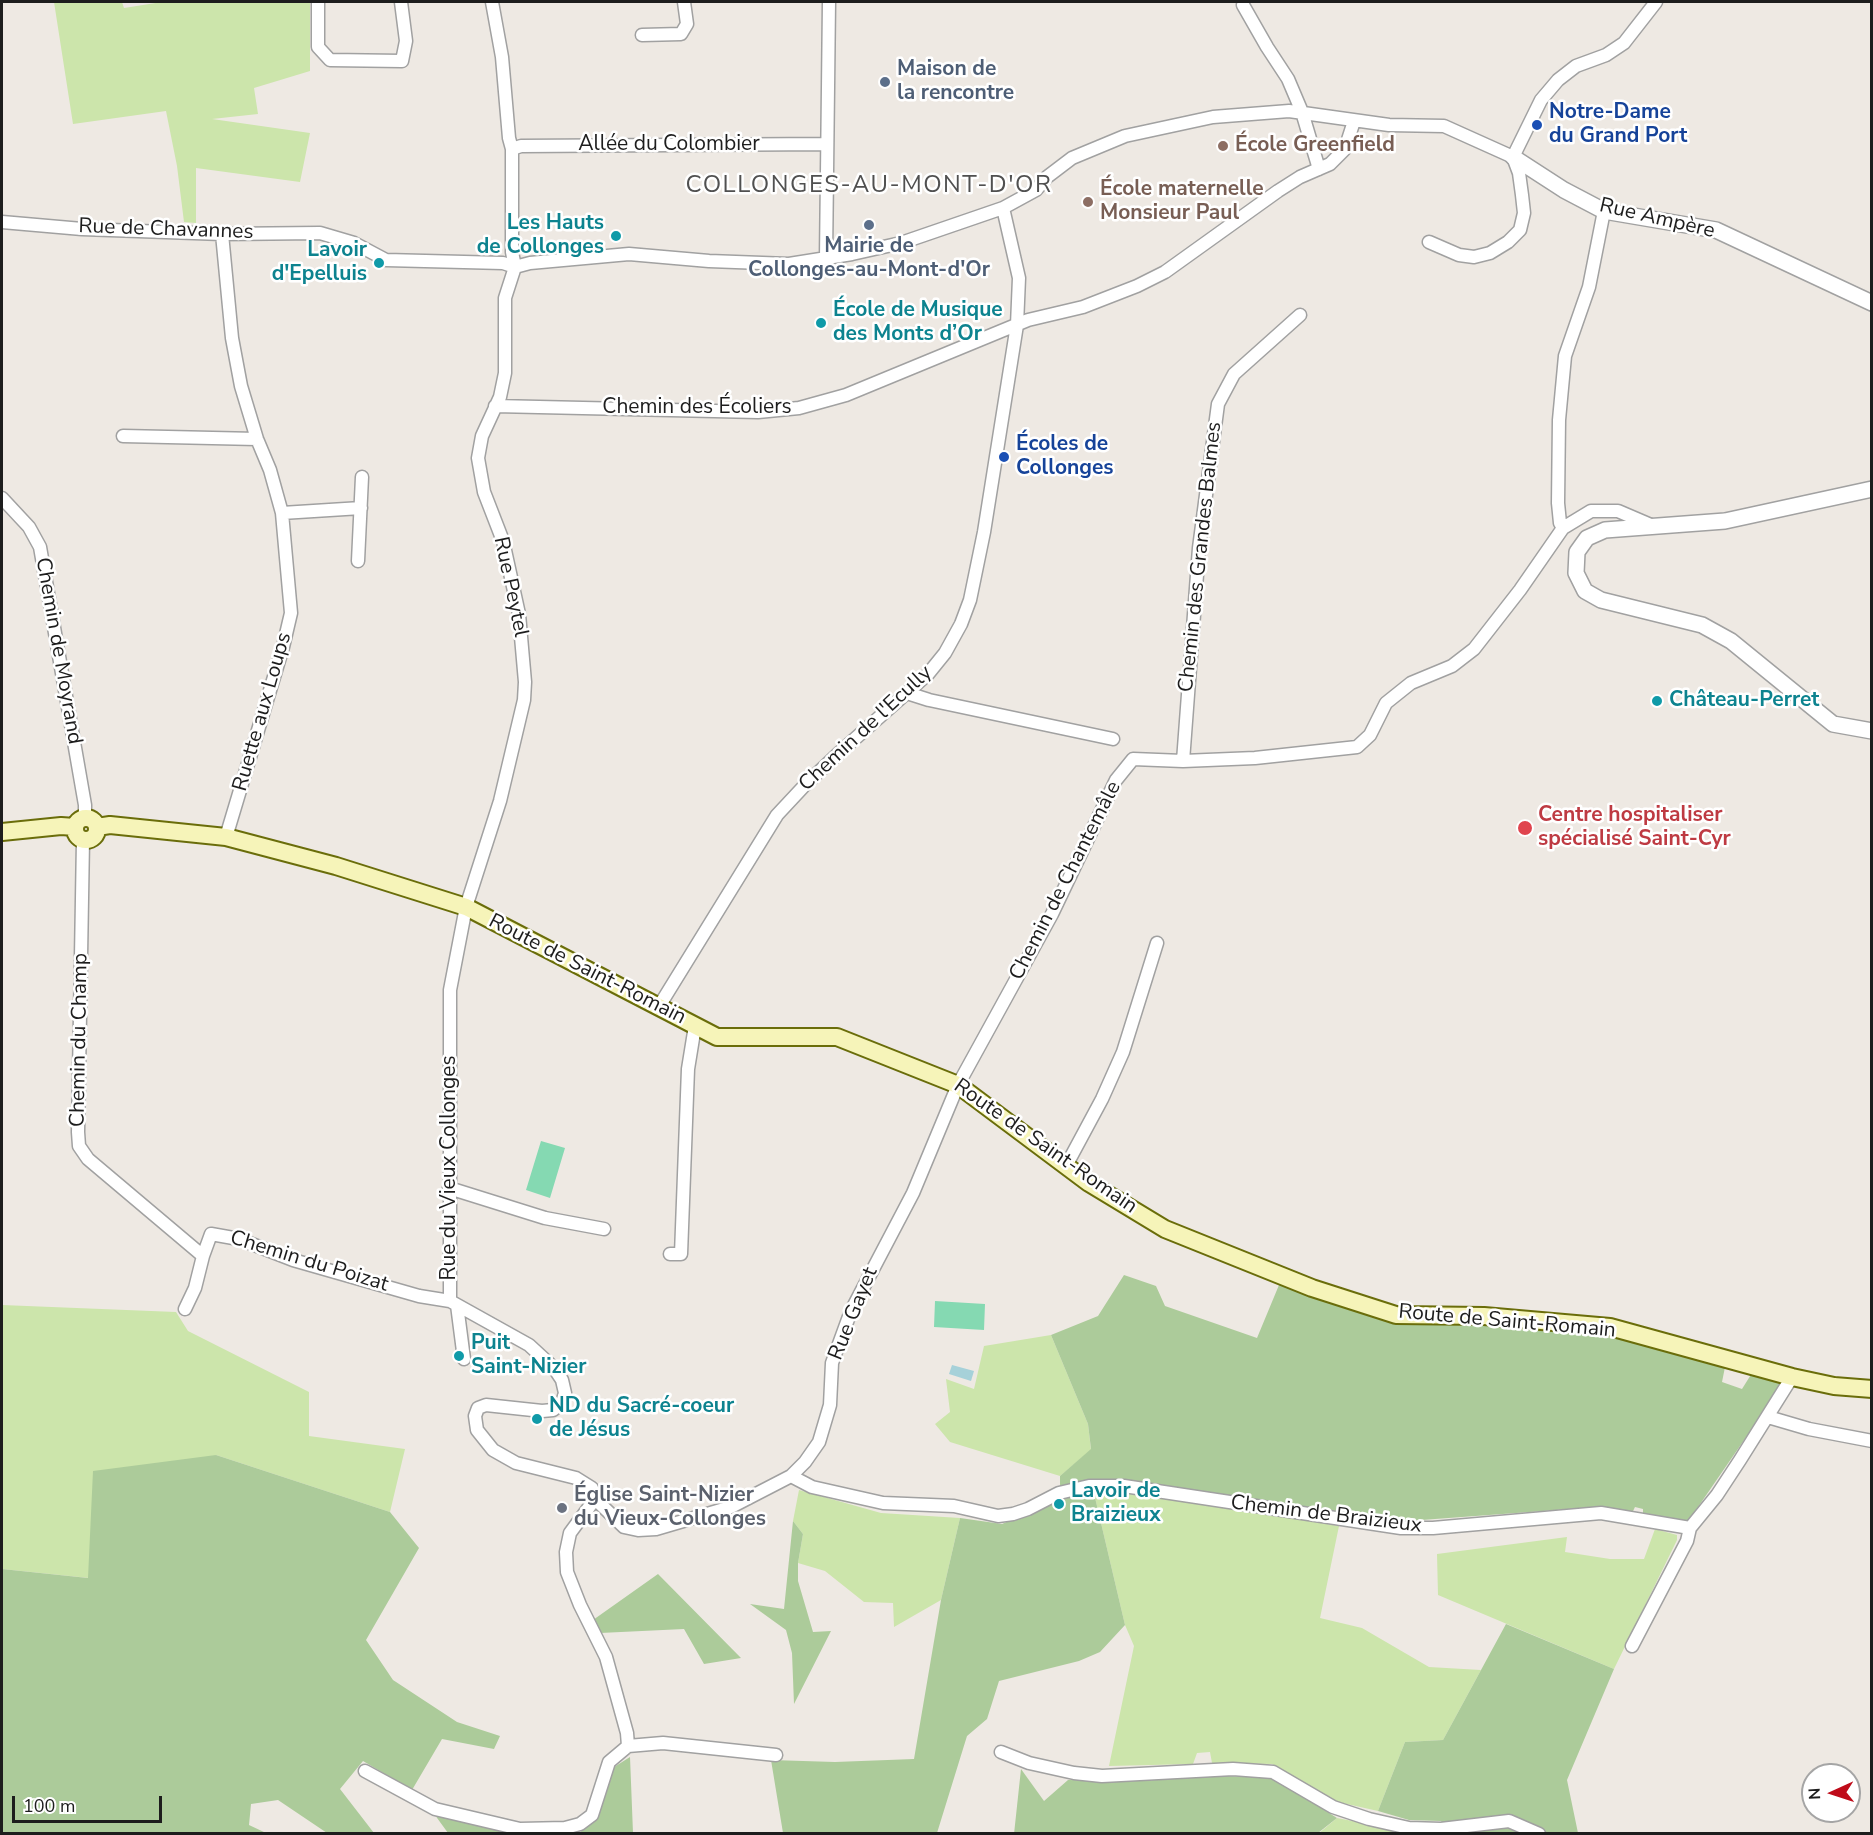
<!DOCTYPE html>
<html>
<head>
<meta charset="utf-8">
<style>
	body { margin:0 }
	#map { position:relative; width:1873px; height:1835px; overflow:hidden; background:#eee9e3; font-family:"Nunito Sans",sans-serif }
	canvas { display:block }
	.frame { position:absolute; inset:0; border:3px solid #1d1d1d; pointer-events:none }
	.north { position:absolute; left:1801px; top:1763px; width:60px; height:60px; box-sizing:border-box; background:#fff; border:2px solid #a5a5a5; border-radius:50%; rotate:267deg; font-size:16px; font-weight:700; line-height:24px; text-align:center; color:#1d1d1d }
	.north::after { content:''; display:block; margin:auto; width:21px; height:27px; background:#bf0b19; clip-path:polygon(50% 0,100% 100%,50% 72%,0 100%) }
	.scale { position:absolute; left:12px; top:1796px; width:150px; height:27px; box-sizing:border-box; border:3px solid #1d1d1d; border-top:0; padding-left:8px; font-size:18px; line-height:21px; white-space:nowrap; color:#1d1d1d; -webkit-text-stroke:4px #fff; paint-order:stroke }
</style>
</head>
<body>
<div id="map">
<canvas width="1873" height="1835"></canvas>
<div class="frame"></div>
<div class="north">N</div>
<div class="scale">100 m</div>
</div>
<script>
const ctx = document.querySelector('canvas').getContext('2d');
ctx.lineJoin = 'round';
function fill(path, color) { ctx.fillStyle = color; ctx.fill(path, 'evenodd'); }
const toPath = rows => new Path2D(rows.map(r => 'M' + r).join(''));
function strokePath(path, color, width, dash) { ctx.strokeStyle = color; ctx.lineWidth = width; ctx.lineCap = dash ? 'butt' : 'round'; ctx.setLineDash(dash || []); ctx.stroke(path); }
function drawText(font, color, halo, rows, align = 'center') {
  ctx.font = font + ' "Nunito Sans",sans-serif'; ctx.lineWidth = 5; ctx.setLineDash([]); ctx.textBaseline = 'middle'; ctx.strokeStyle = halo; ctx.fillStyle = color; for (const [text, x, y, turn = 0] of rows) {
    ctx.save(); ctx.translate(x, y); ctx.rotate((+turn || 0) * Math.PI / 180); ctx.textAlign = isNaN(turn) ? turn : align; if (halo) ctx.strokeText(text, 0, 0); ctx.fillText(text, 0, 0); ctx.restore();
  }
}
fill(toPath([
	[54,2,122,2,124,8,162,2,310,2,310,71,254,88,258,114,212,119,310,133,300,182,196,168,196,223,184,222,177,166,166,111,73,124],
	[2,1305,176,1312,188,1331,309,1392,309,1436,405,1449,390,1512,216,1455,89,1578,2,1569],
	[1051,1335,1088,1424,1091,1450,1060,1476,950,1442,935,1424,950,1412,946,1379,974,1389,984,1346],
	[1093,1489,1124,1490,1339,1526,1320,1618,1362,1628,1429,1667,1481,1670,1443,1740,1405,1742,1378,1811,1338,1802,1272,1764,1212,1763,1210,1752,1197,1753,1193,1764,1109,1766,1134,1646,1125,1625],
	[799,1490,881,1513,960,1518,941,1600,894,1627,893,1603,864,1602,825,1571,798,1563,803,1534,793,1521],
	[1655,1529,1677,1535,1677,1540,1614,1669,1438,1595,1437,1554,1567,1537,1565,1552,1610,1559,1644,1559],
	[1337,1818,1409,1832,1448,1834,1318,1834]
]), '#cce5ab');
fill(toPath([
	[1124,1275,1156,1286,1165,1306,1257,1338,1279,1285,1393,1323,1486,1324,1616,1338,1725,1367,1722,1382,1742,1389,1752,1373,1784,1382,1687,1523,1643,1515,1643,1509,1635,1507,1632,1513,1597,1507,1408,1521,1376,1519,1125,1482,1060,1489,1060,1476,1091,1449,1088,1424,1051,1335,1098,1316],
	[216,1455,390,1512,419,1548,366,1640,393,1680,457,1722,500,1736,494,1749,442,1739,412,1790,363,1761,340,1789,374,1833,327,1833,278,1800,251,1804,249,1825,266,1833,141,1834,140,1832,138,1834,2,1833,2,1569,88,1578,93,1471],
	[1093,1489,1125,1625,1100,1652,1079,1661,999,1681,987,1719,967,1736,937,1833,783,1833,771,1760,835,1762,914,1759,941,1600,960,1518,1002,1524,1059,1498],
	[793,1521,803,1534,798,1563,798,1581,813,1632,831,1631,794,1704,792,1653,786,1630,750,1604,784,1609],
	[658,1574,741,1658,704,1664,684,1629,600,1633,593,1620],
	[1506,1624,1614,1669,1567,1780,1578,1833,1448,1833,1441,1821,1409,1820,1378,1811,1405,1742,1443,1740],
	[630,1757,633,1833,578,1834,596,1819,611,1769],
	[1021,1769,1044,1801,1068,1780,1144,1781,1203,1775,1274,1778,1337,1818,1318,1833,1014,1834],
	[432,1811,511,1833,448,1833]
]), '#accb9a');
fill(toPath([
	[541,1141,565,1148,550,1198,526,1190],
	[935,1301,985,1304,984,1330,934,1327]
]), '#85d9b2');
fill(toPath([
	[952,1365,974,1371,971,1381,949,1374]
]), '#a6d1d9');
const minor = toPath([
	[318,2,318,47,330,60,402,61,406,41,401,2],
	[492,2,502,57,509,138,512,149,512,252,515,267],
	[1243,5,1267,47,1288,79,1302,112,1319,169],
	[642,35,681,34,687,24,684,2],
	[512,149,521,146,827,144],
	[1513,157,1541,100,1558,80,1576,66,1606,55,1624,43,1656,2],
	[2,222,82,229,222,234,320,233,354,243,386,260,503,263,515,267,530,263,629,254,709,261,789,264,852,254,901,243,1003,208,1036,190,1047,177,1072,158,1125,136,1213,117,1289,111,1389,125,1444,126,1513,157],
	[222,234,232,338,241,386,257,439,270,470,282,513,291,613,283,647,226,837],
	[1429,242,1459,255,1474,257,1490,253,1508,242,1520,230,1524,213,1522,195,1519,173,1513,157],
	[826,258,829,2],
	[495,406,758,412,799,408,846,395,1028,320,1083,307,1137,286,1165,272,1278,191,1300,177,1330,164,1345,149,1354,121],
	[123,436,257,439],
	[2,498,29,527,40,547,85,805,85,818],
	[282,513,361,508],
	[1563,528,1560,523,1558,503,1559,420,1565,356,1589,287,1604,211],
	[358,561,362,477],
	[907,693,929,700,1113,739],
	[1183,761,1199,548,1218,404,1234,374,1300,315],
	[83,840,78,1132,79,1146,88,1159,203,1256],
	[658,1008,777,815,805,785,840,752,928,674,945,653,961,624,970,600,984,532,1017,325,1019,278,1003,208],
	[1066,1166,1102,1099,1123,1052,1157,943],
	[449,1188,545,1218,604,1229],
	[670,1254,681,1254,688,1069,695,1026],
	[450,1301,450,990,466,907,500,801,524,700,525,682,519,614,503,541,484,492,478,458,482,436,500,397,505,373,505,298,515,267],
	[457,1305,464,1359],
	[185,1309,195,1288,203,1256,211,1234,239,1239,293,1260,419,1296,450,1301,529,1345,554,1368,562,1380,565,1393,562,1403,553,1410,542,1411,486,1405,478,1408,475,1416,477,1430,493,1450,516,1463,576,1478,592,1488,595,1499,624,1527,638,1530,656,1529,731,1507,791,1476,805,1462,819,1442,830,1405,832,1363,851,1311,913,1193,958,1085,1052,914,1116,780,1133,759,1183,761,1255,758,1357,747,1370,735,1386,703,1411,683,1452,666,1474,649,1520,590,1563,528,1591,511,1618,511,1653,526],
	[1768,1417,1809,1429,1872,1441],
	[791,1476,812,1487,883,1503,954,1506,998,1516,1013,1514,1028,1509,1059,1493,1089,1486,1124,1486,1401,1528,1433,1528,1601,1513,1690,1528,1717,1495,1740,1460,1792,1377],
	[595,1499,570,1533,566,1552,567,1572,580,1605,606,1657,627,1733,628,1746],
	[1632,1646,1687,1541,1690,1528],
	[1001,1752,1029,1763,1074,1773,1102,1776,1233,1769,1273,1772,1333,1807,1369,1819,1409,1828,1441,1829,1509,1821,1539,1834],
	[365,1771,435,1809,520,1829,565,1828,580,1824,592,1815,609,1762,628,1746,663,1743,776,1755]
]);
const tertiary = toPath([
	[1513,157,1564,190,1604,211,1716,230,1872,303],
	[1872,489,1725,521,1605,530,1587,538,1577,552,1576,573,1585,591,1601,600,1702,625,1731,641,1833,724,1872,731]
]);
const secondary = toPath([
	'75 829a11 11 0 1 1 22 0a11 11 0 1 1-22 0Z',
	[97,827,110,825,226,837,336,866,466,907,717,1037,837,1037,958,1085,1089,1183,1165,1229,1312,1288,1396,1315,1484,1316,1610,1327,1792,1377,1834,1386,1872,1389],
	[2,832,61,826,75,827]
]);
strokePath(minor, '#a1a1a1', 15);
strokePath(tertiary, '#a1a1a1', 18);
strokePath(secondary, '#6a6d0a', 20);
strokePath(minor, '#fff', 12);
strokePath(tertiary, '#fff', 15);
strokePath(secondary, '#f6f4b9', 16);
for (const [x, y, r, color] of [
	[885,82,6,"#5c6f8a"],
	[1537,125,6,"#1a4fb4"],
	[1223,146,6,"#8d6e63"],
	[1088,202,6,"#8d6e63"],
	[869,225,6,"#5c6f8a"],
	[616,236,6,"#0f9aa8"],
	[379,263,6,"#0f9aa8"],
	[821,323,6,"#0f9aa8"],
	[1004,457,6,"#1a4fb4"],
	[1657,701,6,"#0f9aa8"],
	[1525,828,8,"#e0444e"],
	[459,1356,6,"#0f9aa8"],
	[537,1419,6,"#0f9aa8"],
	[1059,1504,6,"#0f9aa8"],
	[562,1508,6,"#6b7280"]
]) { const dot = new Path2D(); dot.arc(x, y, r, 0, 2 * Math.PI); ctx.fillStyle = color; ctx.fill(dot); strokePath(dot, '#fff', 2); }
drawText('bold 21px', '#4e5e75', '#fff', [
	["Maison de",897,70],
	["la rencontre",897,94],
	["Mairie de",869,247,"center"],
	["Collonges-au-Mont-d'Or",869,271,"center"]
], 'left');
drawText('bold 21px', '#164399', '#fff', [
	["Notre-Dame",1549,113],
	["du Grand Port",1549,137],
	["Écoles de",1016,445],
	["Collonges",1016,469]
], 'left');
drawText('21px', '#1d1d1d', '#fff', [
	["Allée du Colombier",669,145],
	["Rue Ampère",1657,219,13],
	["Rue de Chavannes",166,230,2],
	["Chemin des Écoliers",697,408],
	["Chemin des Grandes Balmes",1201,557,-84],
	["Rue Peytel",510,587,78],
	["Chemin de Moyrand",58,651,80],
	["Ruette aux Loups",263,712,-74],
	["Chemin de l'Ecully",866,729,-43],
	["Chemin de Chantemâle",1066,881,-63],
	["Route de Saint-Romain",587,970,27],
	["Chemin du Champ",80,1040,-89],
	["Route de Saint-Romain",1045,1147,35],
	["Rue du Vieux Collonges",450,1168,-90],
	["Chemin du Poizat",309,1262,17],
	["Rue Gayet",854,1314,-68],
	["Route de Saint-Romain",1507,1322,5],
	["Chemin de Braizieux",1326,1515,7]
]);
drawText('bold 21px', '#785e54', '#fff', [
	["École Greenfield",1235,146],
	["École maternelle",1100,190],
	["Monsieur Paul",1100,214]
], 'left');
drawText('bold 21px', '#0d838f', '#fff', [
	["Les Hauts",604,224,"right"],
	["de Collonges",604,248,"right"],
	["Lavoir",367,251,"right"],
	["d'Epelluis",367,275,"right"],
	["École de Musique",833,311],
	["des Monts d’Or",833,335],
	["Château-Perret",1669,701],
	["Puit",471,1344],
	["Saint-Nizier",471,1368],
	["ND du Sacré-coeur",549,1407],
	["de Jésus",549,1431],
	["Lavoir de",1071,1492],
	["Braizieux",1071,1516]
], 'left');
drawText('bold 21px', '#be3a42', '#fff', [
	["Centre hospitaliser",1538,816],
	["spécialisé Saint-Cyr",1538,840]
], 'left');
drawText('bold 21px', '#5b616d', '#fff', [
	["Église Saint-Nizier",574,1496],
	["du Vieux-Collonges",574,1520]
], 'left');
ctx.letterSpacing = '1.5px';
drawText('24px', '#505050', '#fff', [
	["COLLONGES-AU-MONT-D'OR",869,186]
]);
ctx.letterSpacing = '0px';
</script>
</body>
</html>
